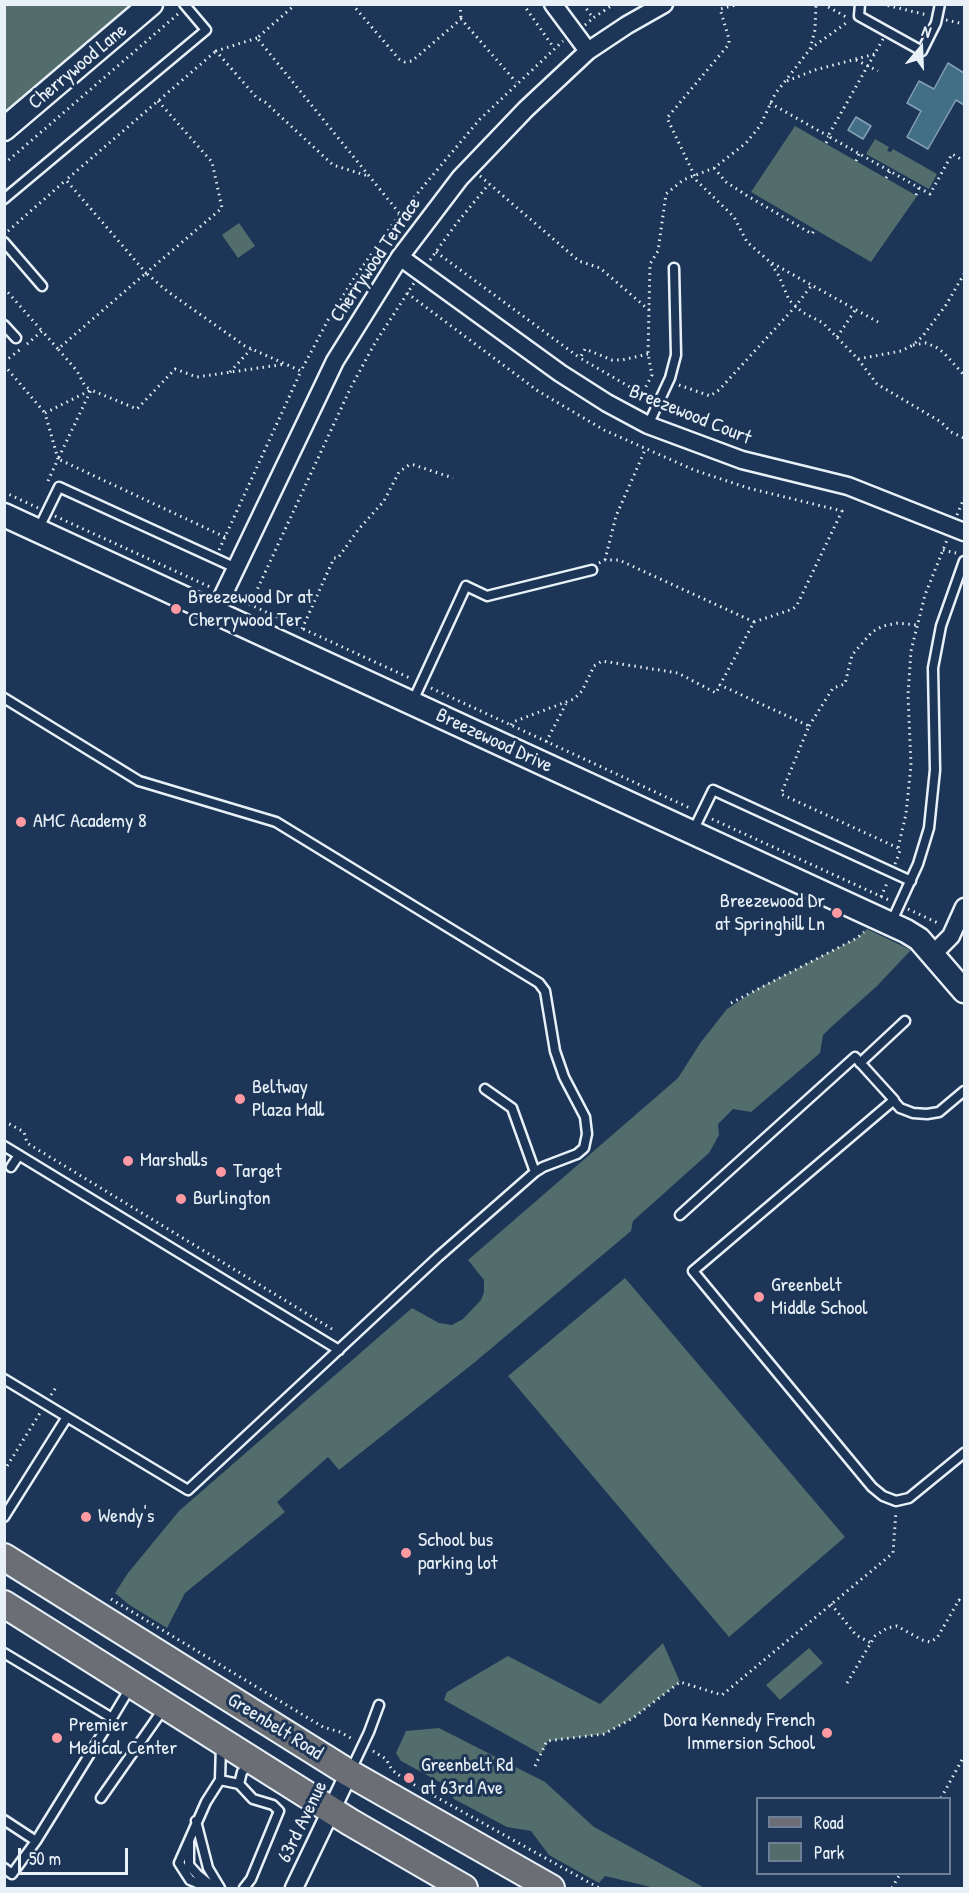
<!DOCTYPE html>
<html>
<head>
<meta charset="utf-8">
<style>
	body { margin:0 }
	#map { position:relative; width:969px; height:1893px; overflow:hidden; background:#1d3557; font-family:"Patrick Hand",sans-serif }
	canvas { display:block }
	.frame { position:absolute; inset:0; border:6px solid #e8f1f8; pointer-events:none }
	.legend { position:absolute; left:756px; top:1797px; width:195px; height:78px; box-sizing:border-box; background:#1d3557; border:2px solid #6e8097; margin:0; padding:8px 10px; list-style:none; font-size:18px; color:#e8f1f8 }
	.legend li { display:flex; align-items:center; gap:12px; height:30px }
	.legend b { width:30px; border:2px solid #6e8097 }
	.north { position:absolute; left:891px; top:18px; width:60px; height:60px; -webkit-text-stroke:4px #1d3557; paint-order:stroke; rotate:19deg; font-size:16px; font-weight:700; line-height:24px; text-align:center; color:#e8f1f8 }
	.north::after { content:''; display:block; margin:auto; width:21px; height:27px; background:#e8f1f8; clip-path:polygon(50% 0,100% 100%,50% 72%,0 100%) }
	.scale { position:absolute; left:18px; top:1848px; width:110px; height:27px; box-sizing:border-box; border:3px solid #e8f1f8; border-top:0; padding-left:8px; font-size:18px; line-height:21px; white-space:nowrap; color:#e8f1f8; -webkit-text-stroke:4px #1d3557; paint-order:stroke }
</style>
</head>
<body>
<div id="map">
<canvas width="969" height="1893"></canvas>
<div class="frame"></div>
<ul class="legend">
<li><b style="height:8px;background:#6b6f75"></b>Road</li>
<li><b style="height:16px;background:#526d6b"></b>Park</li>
</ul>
<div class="north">N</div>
<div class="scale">50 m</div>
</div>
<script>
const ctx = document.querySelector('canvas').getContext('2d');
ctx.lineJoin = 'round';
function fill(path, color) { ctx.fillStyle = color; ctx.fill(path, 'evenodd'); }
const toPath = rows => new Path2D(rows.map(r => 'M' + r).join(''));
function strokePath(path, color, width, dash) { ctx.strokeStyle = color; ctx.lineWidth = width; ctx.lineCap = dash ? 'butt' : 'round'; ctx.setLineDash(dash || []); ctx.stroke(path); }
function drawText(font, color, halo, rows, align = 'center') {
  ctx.font = font + ' "Patrick Hand",sans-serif'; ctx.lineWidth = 6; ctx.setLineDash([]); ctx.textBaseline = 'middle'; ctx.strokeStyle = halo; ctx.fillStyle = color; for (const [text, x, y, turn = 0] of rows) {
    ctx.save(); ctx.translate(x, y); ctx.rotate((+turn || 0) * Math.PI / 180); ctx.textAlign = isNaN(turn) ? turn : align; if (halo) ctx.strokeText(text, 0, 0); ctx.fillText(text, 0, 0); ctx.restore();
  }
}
fill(toPath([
	[5,5,151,5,5,129],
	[795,126,917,196,871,262,751,192],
	[875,139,889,147,887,151,891,152,893,149,937,174,929,189,866,154],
	[239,223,255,246,238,258,222,235],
	[867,929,911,950,877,986,829,1029,823,1035,820,1053,751,1112,733,1109,718,1124,719,1135,709,1153,633,1221,631,1231,475,1362,339,1470,328,1457,277,1502,285,1512,185,1593,167,1628,128,1604,115,1593,128,1573,179,1511,412,1308,439,1323,452,1325,463,1319,481,1300,484,1292,484,1280,468,1260,678,1078,701,1042,727,1009,757,989,857,938],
	[625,1278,845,1537,729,1637,508,1376],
	[663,1643,680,1682,633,1718,604,1734,548,1741,541,1754,444,1700,447,1692,508,1656,600,1704],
	[809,1648,823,1663,780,1700,766,1685],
	[439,1728,545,1782,594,1827,705,1888,655,1888,605,1876,599,1883,549,1855,531,1831,507,1827,454,1799,445,1785,401,1761,396,1753,406,1731]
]), '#526d6b');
const water = toPath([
	[948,63,964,73,964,105,956,100,928,149,907,137,921,111,907,103,919,81,934,89,948,63],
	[856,117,871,126,863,139,848,130,856,117]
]);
fill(water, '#426e86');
strokePath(water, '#84a2b4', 1.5);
const lane = toPath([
	[860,4,859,16,922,51,936,23,940,4],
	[4,199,206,30,184,4],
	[4,242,42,286],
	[4,325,16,338],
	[648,425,670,378,676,355,674,268],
	[38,530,59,487,236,568],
	[4,698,139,781,276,822,539,983,545,991,555,1051,564,1077,585,1117,587,1134,584,1148,577,1154,543,1167,535,1172,438,1257,188,1490,4,1379],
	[412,703,466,586,487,596,592,570],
	[693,831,713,790,911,881],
	[891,923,918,864,929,828,935,770,933,668,941,626,964,561],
	[860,1063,905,1021],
	[485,1089,512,1108,535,1172],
	[893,1100,900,1108,913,1113,927,1114,939,1112,964,1091],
	[4,1146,339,1350],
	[11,1167,19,1155],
	[680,1215,855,1057,894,1100,693,1271,872,1487,883,1496,896,1501,909,1498,964,1453],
	[4,1517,67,1417],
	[4,1653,112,1718,130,1688],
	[351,1770,369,1732,379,1705],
	[220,1780,239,1784],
	[101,1798,164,1708],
	[4,1820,36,1841,12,1874,4,1868],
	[196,1821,208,1868,220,1888],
	[36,1841,112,1718],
	[189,1841,189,1865,197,1874,213,1887],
	[209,1888,190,1880,179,1863,206,1802,220,1780,221,1745],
	[244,1888,251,1879,279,1811,273,1805,253,1799,239,1784,242,1772,251,1762]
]);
const street = toPath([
	[553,4,588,51],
	[400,257,560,373,607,403,648,425,742,460,848,486,964,532],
	[215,612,335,361,400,257,460,178,526,109,588,51,627,25,664,4],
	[933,954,951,936,964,907],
	[294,1888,349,1773]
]);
const secondary = toPath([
	[4,129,151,4],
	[4,515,906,931,919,939,964,991]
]);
const primary = toPath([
	[4,1557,349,1773,551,1888],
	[4,1604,350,1822,464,1888]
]);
strokePath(lane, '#e8f1f8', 13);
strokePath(street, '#e8f1f8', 21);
strokePath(secondary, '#e8f1f8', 27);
strokePath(primary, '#e8f1f8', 30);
strokePath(toPath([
	[296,4,257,38,400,214],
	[352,4,399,59,405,62,412,61,461,19,516,82],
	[460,4,461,19],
	[523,4,554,48],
	[583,4,593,18,614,4],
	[740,4,720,9,729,39,729,44,667,118,697,181,734,217,747,242,770,262,779,276,789,300,802,312,823,323,858,359,901,351,913,345,922,337,946,305,964,274],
	[823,4,848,18],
	[882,4,927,15],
	[946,20,964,24],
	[585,25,593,18],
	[257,38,216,51,257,98,265,102,333,165,368,176],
	[883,39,828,136,930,194,952,154,964,161],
	[810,49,815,30,816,4],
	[856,60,878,71],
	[787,81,815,70,875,54],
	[158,101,212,162,222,208,146,273,66,180,158,101,216,51],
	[770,103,828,136],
	[826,143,829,137],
	[856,161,859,154],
	[4,164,178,14],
	[714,168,726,182,746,195,812,234,815,229],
	[480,176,579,261,600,268,649,310],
	[886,178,890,171],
	[916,195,919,188],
	[8,231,66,180],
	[436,252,580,358],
	[430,260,456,224,489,184],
	[772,263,878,322],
	[4,288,42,331],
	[407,293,538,391,604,430,694,470,748,488,842,511,797,605,793,609,754,622,720,685,809,726,781,794,898,848],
	[837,337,856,309],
	[27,344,42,331,58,349],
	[913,345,926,343,936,347,944,353,964,375],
	[648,354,622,360,612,360,585,349,580,358,642,394,652,375,648,354,650,264,658,251,666,194,683,180,714,168,746,143,760,126,775,94,807,53,814,46,849,21],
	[858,359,877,384,941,422,951,432,964,438],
	[4,362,22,348],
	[4,365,45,413],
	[230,372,251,349],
	[679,385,710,396,719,390,795,307,812,285],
	[48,481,58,459,45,413,91,390,137,409,175,369,197,377,286,364],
	[4,492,38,508],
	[957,515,964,498],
	[55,516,210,587],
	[225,537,58,459,91,390,85,386,77,371,58,349,146,273,167,291,245,346,301,371,328,320,353,280,400,214,480,119,563,41],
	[219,550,301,371],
	[943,550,956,553],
	[605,560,616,516,645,450],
	[599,563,605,560,619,560,754,622],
	[238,599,412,679],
	[250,605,351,387,375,343,414,283],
	[302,629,334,558,338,558,358,530,384,501,399,472,409,465,414,465,453,478],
	[431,688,692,809],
	[511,725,513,722,574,699,582,691,594,666,602,661,678,673,716,693,720,685],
	[809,726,833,688,845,684,852,655,872,632,883,626,898,623,916,625],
	[546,742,566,704],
	[712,819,891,901],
	[895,864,900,851,898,848,906,814,911,765,908,695,911,651,925,595,947,540],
	[881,897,888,881],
	[908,909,940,924],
	[731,1003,857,938,864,932],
	[4,1121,24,1132,27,1143,332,1329],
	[51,1395,57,1386],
	[4,1471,40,1413],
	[111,1599,323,1727,340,1732,354,1740],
	[831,1604,856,1635,871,1643],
	[847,1683,875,1636,887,1628,897,1626,922,1640,930,1642,937,1638,959,1600,964,1603],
	[373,1751,386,1759,392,1770,404,1779,599,1888],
	[535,1766,547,1741,604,1734,633,1718,680,1682,722,1695,893,1553,896,1511],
	[941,1798,964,1756],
	[892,1888,900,1874]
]), '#e8f1f8', 3, [1.5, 4.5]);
strokePath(lane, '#1d3557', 8);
strokePath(street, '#1d3557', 16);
strokePath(secondary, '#1d3557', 22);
strokePath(primary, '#6b6f75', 26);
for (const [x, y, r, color] of [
	[176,609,6,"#ff9aa2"],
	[21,822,6,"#ff9aa2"],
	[837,913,6,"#ff9aa2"],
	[240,1099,6,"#ff9aa2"],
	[128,1161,6,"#ff9aa2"],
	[221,1172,6,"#ff9aa2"],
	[181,1199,6,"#ff9aa2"],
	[759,1297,6,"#ff9aa2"],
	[86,1517,6,"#ff9aa2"],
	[406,1553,6,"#ff9aa2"],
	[827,1733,6,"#ff9aa2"],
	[57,1738,6,"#ff9aa2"],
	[409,1778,6,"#ff9aa2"]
]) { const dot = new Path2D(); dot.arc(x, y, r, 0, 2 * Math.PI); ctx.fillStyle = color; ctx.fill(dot); strokePath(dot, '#1d3557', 2); }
drawText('20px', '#e8f1f8', '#1d3557', [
	["Cherrywood Lane",78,67,-40],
	["Cherrywood Terrace",376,260,-56],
	["Breezewood Court",690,415,22],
	["Breezewood Drive",494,741,25],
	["Greenbelt Road",275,1727,32],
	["63rd Avenue",303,1822,-64]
]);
drawText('20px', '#e8f1f8', '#1d3557', [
	["Breezewood Dr at",188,598],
	["Cherrywood Ter",188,621],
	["AMC Academy 8",33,822],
	["Breezewood Dr",825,902,"right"],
	["at Springhill Ln",825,925,"right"],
	["Beltway",252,1088],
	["Plaza Mall",252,1111],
	["Marshalls",140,1161],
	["Target",233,1172],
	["Burlington",193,1199],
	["Greenbelt",771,1286],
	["Middle School",771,1309],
	["Wendy's",98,1517],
	["School bus",418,1541],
	["parking lot",418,1564],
	["Dora Kennedy French",815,1721,"right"],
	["Immersion School",815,1744,"right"],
	["Premier",69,1726],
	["Medical Center",69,1749],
	["Greenbelt Rd",421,1766],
	["at 63rd Ave",421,1789]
], 'left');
</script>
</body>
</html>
